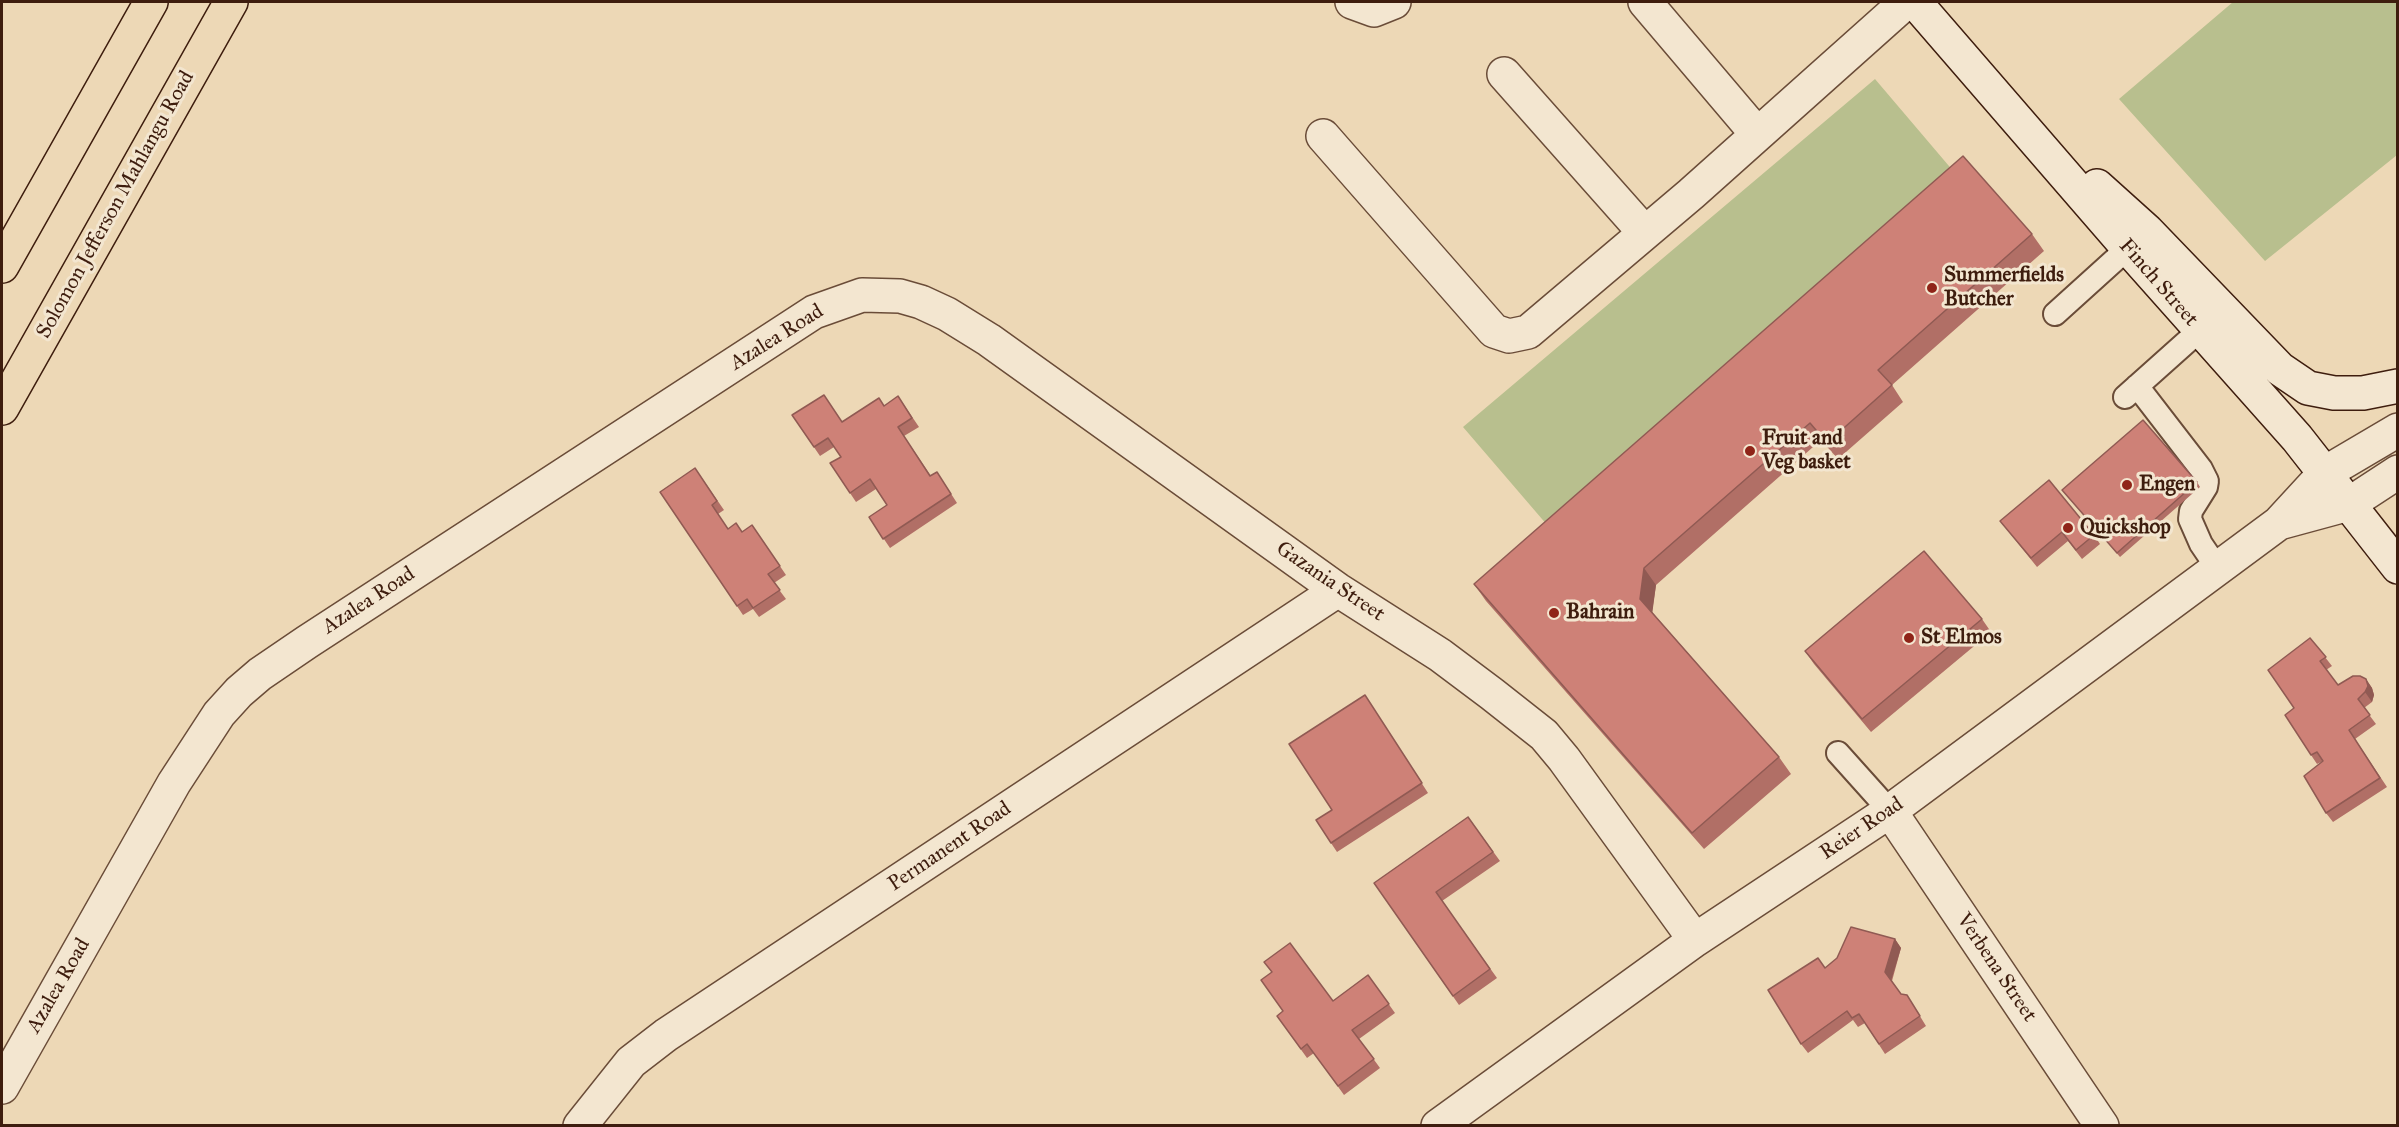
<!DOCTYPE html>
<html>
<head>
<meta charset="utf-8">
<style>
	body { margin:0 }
	#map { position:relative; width:2399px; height:1127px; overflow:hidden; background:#edd8b6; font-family:"IM FELL Great Primer",serif }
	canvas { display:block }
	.frame { position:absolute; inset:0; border:3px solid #3e1d0e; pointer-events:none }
</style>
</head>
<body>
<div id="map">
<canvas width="2399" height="1127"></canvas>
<div class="frame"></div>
</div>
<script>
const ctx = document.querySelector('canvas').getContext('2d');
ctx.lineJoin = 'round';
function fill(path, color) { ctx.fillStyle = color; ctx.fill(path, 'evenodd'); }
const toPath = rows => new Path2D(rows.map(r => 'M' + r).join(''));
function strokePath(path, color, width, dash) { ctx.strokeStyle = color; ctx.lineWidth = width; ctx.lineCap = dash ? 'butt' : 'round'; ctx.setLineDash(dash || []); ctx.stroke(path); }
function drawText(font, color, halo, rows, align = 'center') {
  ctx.font = font + ' "IM FELL Great Primer",serif'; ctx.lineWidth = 6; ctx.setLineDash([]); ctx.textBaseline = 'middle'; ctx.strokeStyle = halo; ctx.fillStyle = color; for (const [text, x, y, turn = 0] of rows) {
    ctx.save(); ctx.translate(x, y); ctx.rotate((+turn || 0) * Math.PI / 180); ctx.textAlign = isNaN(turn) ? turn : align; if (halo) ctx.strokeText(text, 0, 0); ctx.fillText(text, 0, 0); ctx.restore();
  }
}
fill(toPath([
	[2233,2,2397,2,2397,155,2265,261,2119,99],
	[1875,79,1960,179,1548,526,1463,427]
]), '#b8bf8e');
const lane = toPath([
	[2055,314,2128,248],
	[2137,386,2201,469,2207,481,2206,487,2191,511,2190,519,2201,544,2218,569],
	[2125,397,2200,330],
	[1838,753,1890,811]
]);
const street = toPath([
	[1352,2,1374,10,1394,2],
	[1645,2,1757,134],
	[1504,74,1645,233],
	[1323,136,1494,331,1509,336,1528,332,1691,194,1906,2],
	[2279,523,2349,504,2398,472],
	[1890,811,2102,1126],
	[2,1087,174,783,219,714,239,692,260,674,307,642,814,312,862,295,900,296,921,302,947,314,989,340,1338,590,1440,655,1492,694,1544,735,1564,759,1695,940],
	[580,1126,631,1062,666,1035,1338,590],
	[1438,1126,1695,940,1890,811,2279,523,2325,473,2398,430]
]);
const secondary = toPath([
	[1915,2,2128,248,2297,438,2398,567],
	[2097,186,2147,231,2280,369,2308,388,2334,393,2363,393,2398,386]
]);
const primary = toPath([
	[2,266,151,2],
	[2,408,231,2]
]);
strokePath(lane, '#6a4c38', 26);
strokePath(street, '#6a4c38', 36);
strokePath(secondary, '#3e1d0e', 36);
strokePath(primary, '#3e1d0e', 36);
strokePath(lane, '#f3e6d0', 22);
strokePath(street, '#f3e6d0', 33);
strokePath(secondary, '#f3e6d0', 33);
strokePath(primary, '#edd8b6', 33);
fill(toPath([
	[2032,234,2044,251,1892,385,1903,402,1838,459,1821,440,1656,585,1652,612,1779,757,1791,774,1704,849,1486,601,1474,584],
	[898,396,919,427,904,436,931,476,937,472,957,503,890,548,869,517,887,505,876,489,856,502,830,463,841,457,834,447,820,456,792,415,842,422,884,406],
	[695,468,724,510,718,514,728,529,742,532,752,525,786,575,774,583,786,599,759,617,753,609,743,615,660,492],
	[2197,482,2200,487,2120,557,2062,490],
	[2000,521,2094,535,2100,544,2082,559,2068,541,2037,567],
	[1982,619,1991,632,1871,732,1814,664,1805,651],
	[2310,638,2332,666,2326,670,2338,685,2366,679,2372,688,2374,695,2372,702,2364,708,2376,724,2355,739,2387,787,2333,822,2326,813,2323,761,2317,764,2311,755,2294,708],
	[1365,695,1428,793,1337,852,1331,843,1332,810],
	[1468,817,1500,861,1442,901,1497,978,1459,1005,1374,883],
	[1895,939,1901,948,1892,981,1901,994,1907,995,1926,1026,1885,1054,1865,1023,1858,1027,1853,1020,1808,1053,1801,1044,1825,968],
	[1368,975,1395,1013,1359,1039,1380,1068,1344,1095,1314,1053,1307,1058,1277,1016,1333,1001]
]), '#b16f66');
fill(toPath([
	[1644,568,1656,585,1652,615,1640,599],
	[2366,679,2372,688,2374,695,2372,702,2365,692],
	[1895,939,1901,948,1891,981,1885,972]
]), '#905a53');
const building = toPath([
	[1963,156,2032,234,1878,370,1892,385,1827,443,1810,423,1644,568,1640,599,1779,757,1692,833,1474,584,1963,156],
	[824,395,842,422,879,398,884,406,898,396,912,418,898,427,930,476,937,472,951,494,883,539,869,517,887,505,870,479,850,493,830,463,841,457,828,438,814,447,792,415,824,395],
	[2143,420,2197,482,2117,553,2062,490,2143,420],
	[695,468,717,501,712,505,728,529,736,523,742,532,752,525,780,566,768,574,780,590,753,608,747,599,737,606,660,492,695,468],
	[2049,480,2094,535,2076,550,2062,532,2031,558,2000,521,2049,480],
	[1924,551,1982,619,1862,719,1805,651,1924,551],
	[2310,638,2326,657,2320,661,2338,685,2353,676,2360,676,2366,679,2368,686,2365,692,2358,699,2370,715,2349,730,2380,778,2326,813,2304,776,2323,761,2317,752,2311,755,2285,715,2294,708,2268,670,2310,638],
	[1365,695,1422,783,1331,843,1316,820,1332,810,1289,744,1365,695],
	[1468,817,1493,852,1436,892,1490,969,1453,996,1374,883,1468,817],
	[1851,927,1895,939,1885,972,1901,994,1907,995,1920,1016,1879,1044,1859,1014,1852,1018,1847,1011,1801,1044,1768,990,1818,958,1825,968,1837,958,1851,927],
	[1290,943,1333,1001,1368,975,1389,1004,1352,1030,1374,1059,1338,1086,1307,1044,1301,1049,1277,1016,1283,1011,1261,980,1272,972,1264,962,1290,943]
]);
fill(building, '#ce8177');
strokePath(building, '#905a53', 1.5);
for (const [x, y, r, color] of [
	[1932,288,6,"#8f2418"],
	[1750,451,6,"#8f2418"],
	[2127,485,6,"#8f2418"],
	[2068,528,6,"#8f2418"],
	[1554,613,6,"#8f2418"],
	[1909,638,6,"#8f2418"]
]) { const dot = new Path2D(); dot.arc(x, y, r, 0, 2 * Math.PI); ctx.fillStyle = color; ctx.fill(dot); strokePath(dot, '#f3e6d0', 2); }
drawText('21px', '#3e1d0e', '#f3e6d0', [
	["Solomon Jefferson Mahlangu Road",116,205,-61],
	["Finch Street",2158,283,49],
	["Azalea Road",777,338,-32],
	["Gazania Street",1330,582,34],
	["Azalea Road",369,601,-33],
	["Reier Road",1862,829,-34],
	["Permanent Road",950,847,-34],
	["Verbena Street",1996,968,56],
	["Azalea Road",59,986,-60]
]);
drawText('bold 21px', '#3e1d0e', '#f3e6d0', [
	["Summerfields",1944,276],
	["Butcher",1944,300],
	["Fruit and",1762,439],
	["Veg basket",1762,463],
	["Engen",2139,485],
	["Quickshop",2080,528],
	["Bahrain",1566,613],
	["St Elmos",1921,638]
], 'left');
</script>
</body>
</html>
